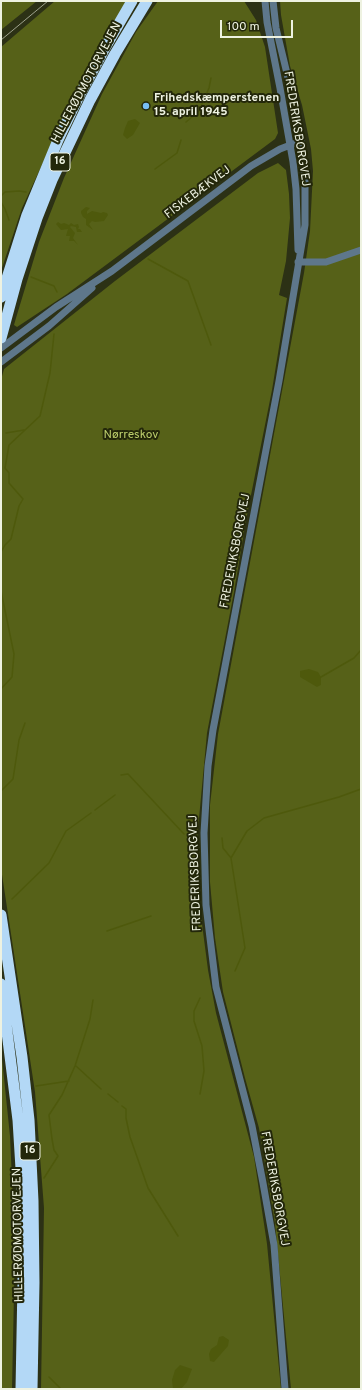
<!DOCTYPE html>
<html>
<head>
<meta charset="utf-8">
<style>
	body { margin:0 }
	#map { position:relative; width:362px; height:1390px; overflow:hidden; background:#2c3115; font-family:Overpass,sans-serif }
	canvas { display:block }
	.frame { position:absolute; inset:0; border:2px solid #eef2e1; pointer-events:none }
	.scale { position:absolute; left:220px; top:20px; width:73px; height:18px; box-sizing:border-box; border:2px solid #eef2e1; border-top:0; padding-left:5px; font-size:12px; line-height:14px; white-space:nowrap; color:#eef2e1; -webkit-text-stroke:3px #23270a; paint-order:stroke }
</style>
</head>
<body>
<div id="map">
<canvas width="362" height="1390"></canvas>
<div class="frame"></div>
<div class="scale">100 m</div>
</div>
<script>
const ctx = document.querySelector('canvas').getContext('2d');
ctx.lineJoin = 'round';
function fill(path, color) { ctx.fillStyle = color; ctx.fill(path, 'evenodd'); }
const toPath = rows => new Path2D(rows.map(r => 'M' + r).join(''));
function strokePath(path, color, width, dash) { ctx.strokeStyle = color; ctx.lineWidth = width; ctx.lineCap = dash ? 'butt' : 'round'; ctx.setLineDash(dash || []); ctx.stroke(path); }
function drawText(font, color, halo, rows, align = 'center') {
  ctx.font = font + ' Overpass,sans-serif'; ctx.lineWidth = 4; ctx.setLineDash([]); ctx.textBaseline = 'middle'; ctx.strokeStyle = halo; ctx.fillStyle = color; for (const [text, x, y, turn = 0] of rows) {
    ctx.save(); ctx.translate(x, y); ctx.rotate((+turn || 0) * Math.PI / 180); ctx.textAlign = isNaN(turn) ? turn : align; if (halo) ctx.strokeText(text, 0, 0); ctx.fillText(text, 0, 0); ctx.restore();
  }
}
fill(toPath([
	[1,1,37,1,1,30],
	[55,1,126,1,59,128,22,208,1,271,1,47],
	[158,1,244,1,256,20,265,47,278,133,275,139,67,294,17,327,14,325,16,318,39,242,64,178,102,94,136,32],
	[280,1,361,1,361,1389,291,1389,275,1223,259,1128,245,1078,223,992,215,938,210,882,210,805,218,734,304,273,310,231,313,171,311,149,302,105,290,66,281,15],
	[278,163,286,170,289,194,290,218,286,261,279,295,287,298,272,390,246,520,234,592,207,733,197,840,198,893,208,970,216,1013,254,1157,267,1244,281,1389,41,1389,44,1208,35,1092,1,868,1,380,4,369,115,281,258,173],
	[1,1049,10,1136,15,1245,12,1389,1,1389]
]), '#566118');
fill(toPath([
	[135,119,140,123,133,135,127,139,123,135,125,128,128,121],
	[86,207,90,208,87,211,87,214,92,211,101,213,103,212,107,213,108,215,104,221,95,222,92,221,89,224,93,230,86,225,86,219,83,217,81,213,81,211],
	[58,222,61,224,64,223,69,225,71,223,74,225,78,224,79,227,78,229,80,229,82,232,77,232,76,227,71,226,70,227,75,233,73,238,78,245,74,241,69,241,70,236,66,236,68,229,61,230,56,224],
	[309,669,318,672,321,677,321,685,317,687,300,677,300,671],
	[223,1336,229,1340,228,1346,214,1362,210,1361,209,1354,211,1349,217,1345,219,1337],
	[180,1365,192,1369,187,1382,181,1389,173,1389,172,1380,175,1370]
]), '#4e590c');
strokePath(toPath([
	[186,122,199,111,209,88,211,78],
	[155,169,177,153,181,140],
	[1,196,5,192,19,191,26,192],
	[1,202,5,209,9,220],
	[148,259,188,281,211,345],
	[31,277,54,286,57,292],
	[6,433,24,430],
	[1,552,5,545,11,539,19,506,23,499,9,483,9,473,5,468,9,445,40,416,50,373,54,334],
	[1,591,14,654,12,677,1,689],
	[321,677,354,658,361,650],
	[121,775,128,774,184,834],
	[1,791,13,779,19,740,25,723],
	[95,810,115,795],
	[222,838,223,848,231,858,247,831,264,818,339,797,361,789],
	[231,858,245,948,235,971],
	[12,899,49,863,66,831,91,813],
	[107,931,151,916],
	[76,1066,101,1089],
	[36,1086,69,1081],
	[108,1094,118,1102],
	[200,1094,204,1071,202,1046,194,1021,194,1011,200,998],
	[122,1106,126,1109,126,1118,130,1137,148,1188,178,1236],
	[44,1178,58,1156,54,1150,52,1139,49,1115,62,1095,75,1066,90,1019,93,1000],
	[49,1377,61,1389]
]), '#4e590c', 1.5);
strokePath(toPath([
	[265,1,267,22,280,88,293,162,296,189,298,250],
	[273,1,276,28,297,115,301,141,305,178,305,225,279,381,213,730,208,766,204,833,206,905,216,987,252,1126,263,1183,274,1245,285,1389],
	[298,262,326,262,361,250],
	[1,348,56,307,112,271,251,166,280,149,301,141],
	[1,362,49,326,92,288]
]), '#5e778b', 7);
strokePath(toPath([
	[1,297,27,215,58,140,80,94,106,46,132,1],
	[1,338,17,279,37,218,52,180,90,100,115,54,147,1],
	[1,915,22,1057,29,1120,33,1201,34,1283,32,1389],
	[1,984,18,1120,23,1201,23,1282,21,1389]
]), '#b3d8f6', 11);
strokePath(toPath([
	[1,40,48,1]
]), '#9ea28d', 1);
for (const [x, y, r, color] of [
	[146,106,4,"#77bff7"]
]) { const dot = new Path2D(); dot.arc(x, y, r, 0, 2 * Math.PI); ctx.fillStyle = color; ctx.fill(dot); strokePath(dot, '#23270a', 1.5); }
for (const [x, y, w] of [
	[60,162,20],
	[30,1151,20]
]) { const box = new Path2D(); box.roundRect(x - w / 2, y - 9, w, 18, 3); ctx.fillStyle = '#23270a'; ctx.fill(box); strokePath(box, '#eef2e1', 1); }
drawText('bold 11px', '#eef2e1', null, [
	["16",60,162],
	["16",30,1151]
]);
drawText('12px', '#eef2e1', '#23270a', [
	["HILLERØDMOTORVEJEN",87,83,-62],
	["FREDERIKSBORGVEJ",296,129,81],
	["FISKEBÆKVEJ",198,193,-37],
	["FREDERIKSBORGVEJ",236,551,-79],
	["FREDERIKSBORGVEJ",196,873,-92],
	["FREDERIKSBORGVEJ",274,1189,80],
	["HILLERØDMOTORVEJEN",19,1235,-91]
]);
drawText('bold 12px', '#eef2e1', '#23270a', [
	["Frihedskæmperstenen",154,99],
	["15. april 1945",154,113]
], 'left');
drawText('12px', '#bbcd6b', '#23270a', [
	["Nørreskov",131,436]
]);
</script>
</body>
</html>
